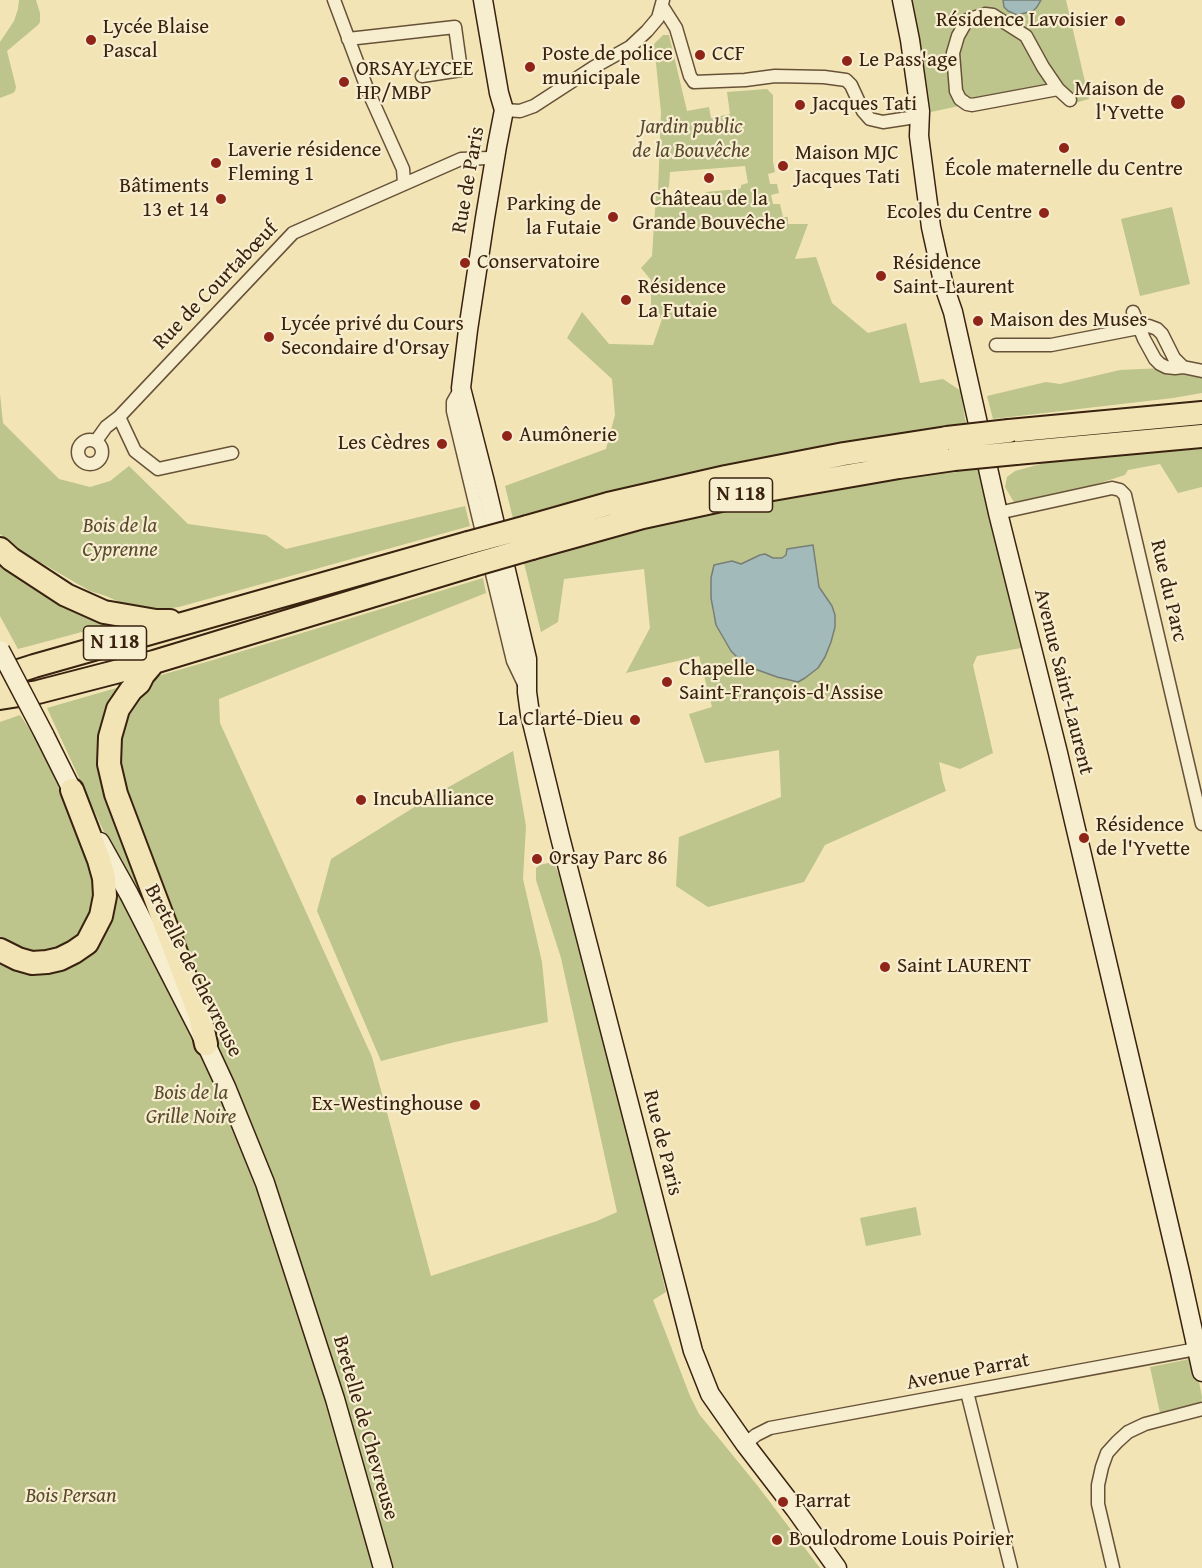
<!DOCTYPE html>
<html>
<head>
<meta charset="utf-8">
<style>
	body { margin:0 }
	canvas { display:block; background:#f2e4b5 }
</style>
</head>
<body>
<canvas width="1202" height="1568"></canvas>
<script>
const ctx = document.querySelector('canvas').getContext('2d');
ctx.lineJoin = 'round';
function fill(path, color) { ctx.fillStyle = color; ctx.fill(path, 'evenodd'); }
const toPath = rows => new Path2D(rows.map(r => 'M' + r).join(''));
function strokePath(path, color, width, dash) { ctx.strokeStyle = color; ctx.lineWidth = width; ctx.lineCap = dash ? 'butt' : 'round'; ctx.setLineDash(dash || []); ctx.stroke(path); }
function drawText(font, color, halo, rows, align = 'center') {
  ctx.font = font + ' "Gentium Book Plus",serif'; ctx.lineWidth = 4.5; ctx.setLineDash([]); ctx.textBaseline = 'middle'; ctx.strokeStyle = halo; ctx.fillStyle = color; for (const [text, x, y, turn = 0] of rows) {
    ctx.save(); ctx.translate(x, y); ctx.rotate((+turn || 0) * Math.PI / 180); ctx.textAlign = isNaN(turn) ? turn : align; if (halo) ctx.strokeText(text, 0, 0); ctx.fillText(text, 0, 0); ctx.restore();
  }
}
fill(toPath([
	[19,0,36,0,40,13,40,22,38,25,7,51,16,87,15,91,13,93,0,98,0,42,14,21,18,9],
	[912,0,1066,0,1089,99,1067,105,1062,84,931,112,921,45],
	[663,35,669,35,687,111,709,107,711,118,730,114,727,92,767,89,773,95,773,162,775,172,768,174,770,184,777,184,779,193,771,195,773,204,780,204,783,217,788,217,788,224,808,224,795,259,816,257,832,303,868,333,906,323,920,383,943,379,961,391,965,419,986,480,1027,647,977,656,973,665,993,753,960,769,939,762,943,782,946,791,825,845,804,882,708,907,676,886,679,837,781,797,779,750,705,763,689,714,712,707,699,656,626,673,650,628,644,569,564,579,558,622,541,632,505,486,606,449,615,415,612,379,567,338,582,312,609,344,653,345,662,319,651,311,651,280,641,268,652,256,656,195,672,200,705,198,706,192,738,189,741,188,741,185,748,183,745,166,670,172,669,186,665,194,658,192,661,112,654,44],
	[765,554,777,559,782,558,786,555,816,570,819,587,832,606,835,615,835,627,831,642,798,682,777,677,755,669,738,658,731,651,722,636,713,614,711,598,711,578,732,561,741,564],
	[1172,207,1190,284,1140,296,1121,219],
	[1185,367,1202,372,1202,393,1173,398,993,419,987,396,1046,382,1060,384,1120,370],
	[0,394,3,423,59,479,90,487,110,481,129,466,188,524,266,535,286,549,465,506,470,526,179,607,162,609,143,609,126,605,106,596,90,591,19,550,0,534],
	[1202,449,1202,487,1178,493,1160,464,1128,470,1125,475,1018,509,1005,487,1007,477,1015,471,1059,459],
	[0,565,21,578,108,625,18,649,0,616],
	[483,578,486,593,219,699,220,723,372,1057,431,1276,597,1221,617,1212,561,958,536,880,536,868,539,866,539,865,553,862,564,884,621,1106,666,1292,653,1300,690,1396,699,1414,757,1485,820,1568,0,1568,0,959,93,945,126,880,47,708,213,660],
	[20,715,35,737,78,825,90,864,97,896,90,921,76,938,48,952,25,951,0,938,0,722],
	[513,751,526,826,523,879,542,962,548,1022,455,1042,381,1061,317,911,331,859,429,798],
	[916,1207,921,1235,866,1246,860,1218],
	[1190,1359,1195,1362,1202,1397,1201,1404,1160,1413,1150,1367]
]), '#bdc48c');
const water = toPath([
	[1003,0,1041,0,1037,7,1033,11,1017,15,1008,11,1004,7,1003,0],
	[813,545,819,587,832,606,835,615,835,627,831,642,825,657,818,668,805,678,798,682,777,677,755,669,738,658,731,651,716,625,711,598,711,578,714,565,732,561,741,564,760,555,765,554,773,558,782,558,786,555,787,549,813,545]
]);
fill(water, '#a2bbba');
strokePath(water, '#787e76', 1.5);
const street = toPath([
	[334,0,368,91,403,169,404,183],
	[662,6,676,28,690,76,694,82,745,80,775,76,824,77,846,80,851,85,863,111,870,119,883,122,909,118,920,111],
	[348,39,455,27,461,70,422,76],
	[1058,89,1043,67,1026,36,993,15,985,14,967,20,958,36,953,53,956,91,960,99,967,104,972,105,1058,89,1070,100],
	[504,110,520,111,534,106,594,67,630,47,647,31,658,18,663,0],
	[1133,312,1144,339,1155,359,1160,364,1166,367,1175,368,1183,367,1202,371],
	[996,345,1051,345,1149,326,1157,329,1162,334,1174,358,1183,367],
	[461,388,453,402,453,411,513,661,524,684],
	[119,417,135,451,158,469,232,453],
	'78 452a12 12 0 1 1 24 0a12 12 0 1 1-24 0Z',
	[96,441,106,427,119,417,293,233,461,159,489,158],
	[998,513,1112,488,1120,490,1125,495,1202,824],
	[967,1392,1011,1568],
	[745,1444,756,1435,770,1428,1202,1348],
	[1113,1568,1098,1504,1098,1485,1102,1467,1107,1453,1117,1442,1128,1432,1145,1424,1202,1409]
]);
const secondary = toPath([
	[483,0,499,93,504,110,497,146,485,218,468,330,461,388,485,482,527,659,527,692,530,714,560,837,693,1351,710,1394,745,1444,795,1509,837,1568],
	[902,0,910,40,920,111,919,136,931,227,944,286,953,312,998,513,1058,753,1180,1272,1202,1372],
	[44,734,78,802],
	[100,842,129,894,206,1044,226,1087,265,1183,335,1399,383,1568]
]);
const highway = toPath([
	[1009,431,1202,413],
	[1016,453,1202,436],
	[527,527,608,504,726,477,844,454,947,438],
	[532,548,643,517,767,490,899,467,954,459],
	[0,549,11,559,66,595,104,612,156,621,170,621],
	[154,662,143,675,139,683,131,690,118,709,110,737,109,764,116,794,200,1016,206,1044],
	[0,677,34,666,468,543],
	[0,698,38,692,154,662,473,565],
	[0,950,18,959,32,963,47,962,60,959,74,952,87,943,101,916,105,896,104,878,99,860,72,790]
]);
strokePath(street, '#675238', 15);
strokePath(secondary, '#39220f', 21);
strokePath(highway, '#39220f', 26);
strokePath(street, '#f7edcf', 12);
strokePath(secondary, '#f7edcf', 18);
strokePath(highway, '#f2e4b5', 22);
const secondaryBridge = toPath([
	[0,650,44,734]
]);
const highwayBridge = toPath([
	[947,438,1009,431],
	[954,459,1016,453],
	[468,543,527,527],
	[473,565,532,548]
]);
strokePath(secondaryBridge, '#39220f', 21, []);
strokePath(highwayBridge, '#39220f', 26, []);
strokePath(secondaryBridge, '#f7edcf', 18);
strokePath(highwayBridge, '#f2e4b5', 22);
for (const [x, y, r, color] of [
	[1120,21,6,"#8f2418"],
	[91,40,6,"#8f2418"],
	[700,55,6,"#8f2418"],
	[847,61,6,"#8f2418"],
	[530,67,6,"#8f2418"],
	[344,82,6,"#8f2418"],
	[1178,102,8,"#8f2418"],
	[800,105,6,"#8f2418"],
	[1064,148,6,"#8f2418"],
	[216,163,6,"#8f2418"],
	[783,166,6,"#8f2418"],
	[709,178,6,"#8f2418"],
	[221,199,6,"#8f2418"],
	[1044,213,6,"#8f2418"],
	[613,217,6,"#8f2418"],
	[465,263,6,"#8f2418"],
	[881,276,6,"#8f2418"],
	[626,300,6,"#8f2418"],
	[978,321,6,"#8f2418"],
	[269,337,6,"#8f2418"],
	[507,436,6,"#8f2418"],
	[442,444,6,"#8f2418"],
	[667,682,6,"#8f2418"],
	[635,720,6,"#8f2418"],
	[361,800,6,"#8f2418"],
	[1084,838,6,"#8f2418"],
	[537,859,6,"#8f2418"],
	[885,967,6,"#8f2418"],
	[475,1105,6,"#8f2418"],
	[783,1502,6,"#8f2418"],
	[777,1540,6,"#8f2418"]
]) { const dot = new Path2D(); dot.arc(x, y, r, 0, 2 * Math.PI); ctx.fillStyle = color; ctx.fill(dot); strokePath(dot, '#f7edcf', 2); }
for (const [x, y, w] of [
	[741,495,63],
	[115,643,63]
]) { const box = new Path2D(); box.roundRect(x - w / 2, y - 17, w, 34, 4.5); ctx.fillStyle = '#f7edcf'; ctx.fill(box); strokePath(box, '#39220f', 1.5); }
drawText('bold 20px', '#39220f', null, [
	["N 118",741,495],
	["N 118",115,643]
]);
drawText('21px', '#39220f', '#f7edcf', [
	["Résidence Lavoisier",1108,21,"right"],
	["Lycée Blaise",103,28],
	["Pascal",103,52],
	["Poste de police",542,55],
	["municipale",542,79],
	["CCF",712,55],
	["Le Pass'age",859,61],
	["ORSAY LYCEE",356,70],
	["HP/MBP",356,94],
	["Maison de",1164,90,"right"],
	["l'Yvette",1164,114,"right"],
	["Jacques Tati",812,105],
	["Laverie résidence",228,151],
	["Fleming 1",228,175],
	["Maison MJC",795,154],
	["Jacques Tati",795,178],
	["École maternelle du Centre",1064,170,"center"],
	["Bâtiments",209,187,"right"],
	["13 et 14",209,211,"right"],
	["Château de la",709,200,"center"],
	["Grande Bouvêche",709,224,"center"],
	["Parking de",601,205,"right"],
	["la Futaie",601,229,"right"],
	["Ecoles du Centre",1032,213,"right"],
	["Conservatoire",477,263],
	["Résidence",893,264],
	["Saint-Laurent",893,288],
	["Résidence",638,288],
	["La Futaie",638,312],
	["Maison des Muses",990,321],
	["Lycée privé du Cours",281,325],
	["Secondaire d'Orsay",281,349],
	["Aumônerie",519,436],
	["Les Cèdres",430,444,"right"],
	["Chapelle",679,670],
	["Saint-François-d'Assise",679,694],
	["La Clarté-Dieu",623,720,"right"],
	["IncubAlliance",373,800],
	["Résidence",1096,826],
	["de l'Yvette",1096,850],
	["Orsay Parc 86",549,859],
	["Saint LAURENT",897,967],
	["Ex-Westinghouse",463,1105,"right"],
	["Parrat",795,1502],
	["Boulodrome Louis Poirier",789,1540]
], 'left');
drawText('italic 21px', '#5a4a2e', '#f7edcf', [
	["Jardin public",691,128],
	["de la Bouvêche",691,152],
	["Bois de la",120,527],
	["Cyprenne",120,551],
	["Bois de la",191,1094],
	["Grille Noire",191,1118],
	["Bois Persan",71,1497]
]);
drawText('21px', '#39220f', '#f7edcf', [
	["Rue de Paris",469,180,-80],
	["Rue de Courtabœuf",216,286,-46],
	["Rue du Parc",1168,591,77],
	["Avenue Saint-Laurent",1063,682,76],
	["Bretelle de Chevreuse",193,971,63],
	["Rue de Paris",662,1143,76],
	["Avenue Parrat",968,1372,-11],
	["Bretelle de Chevreuse",365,1428,74]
]);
</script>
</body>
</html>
